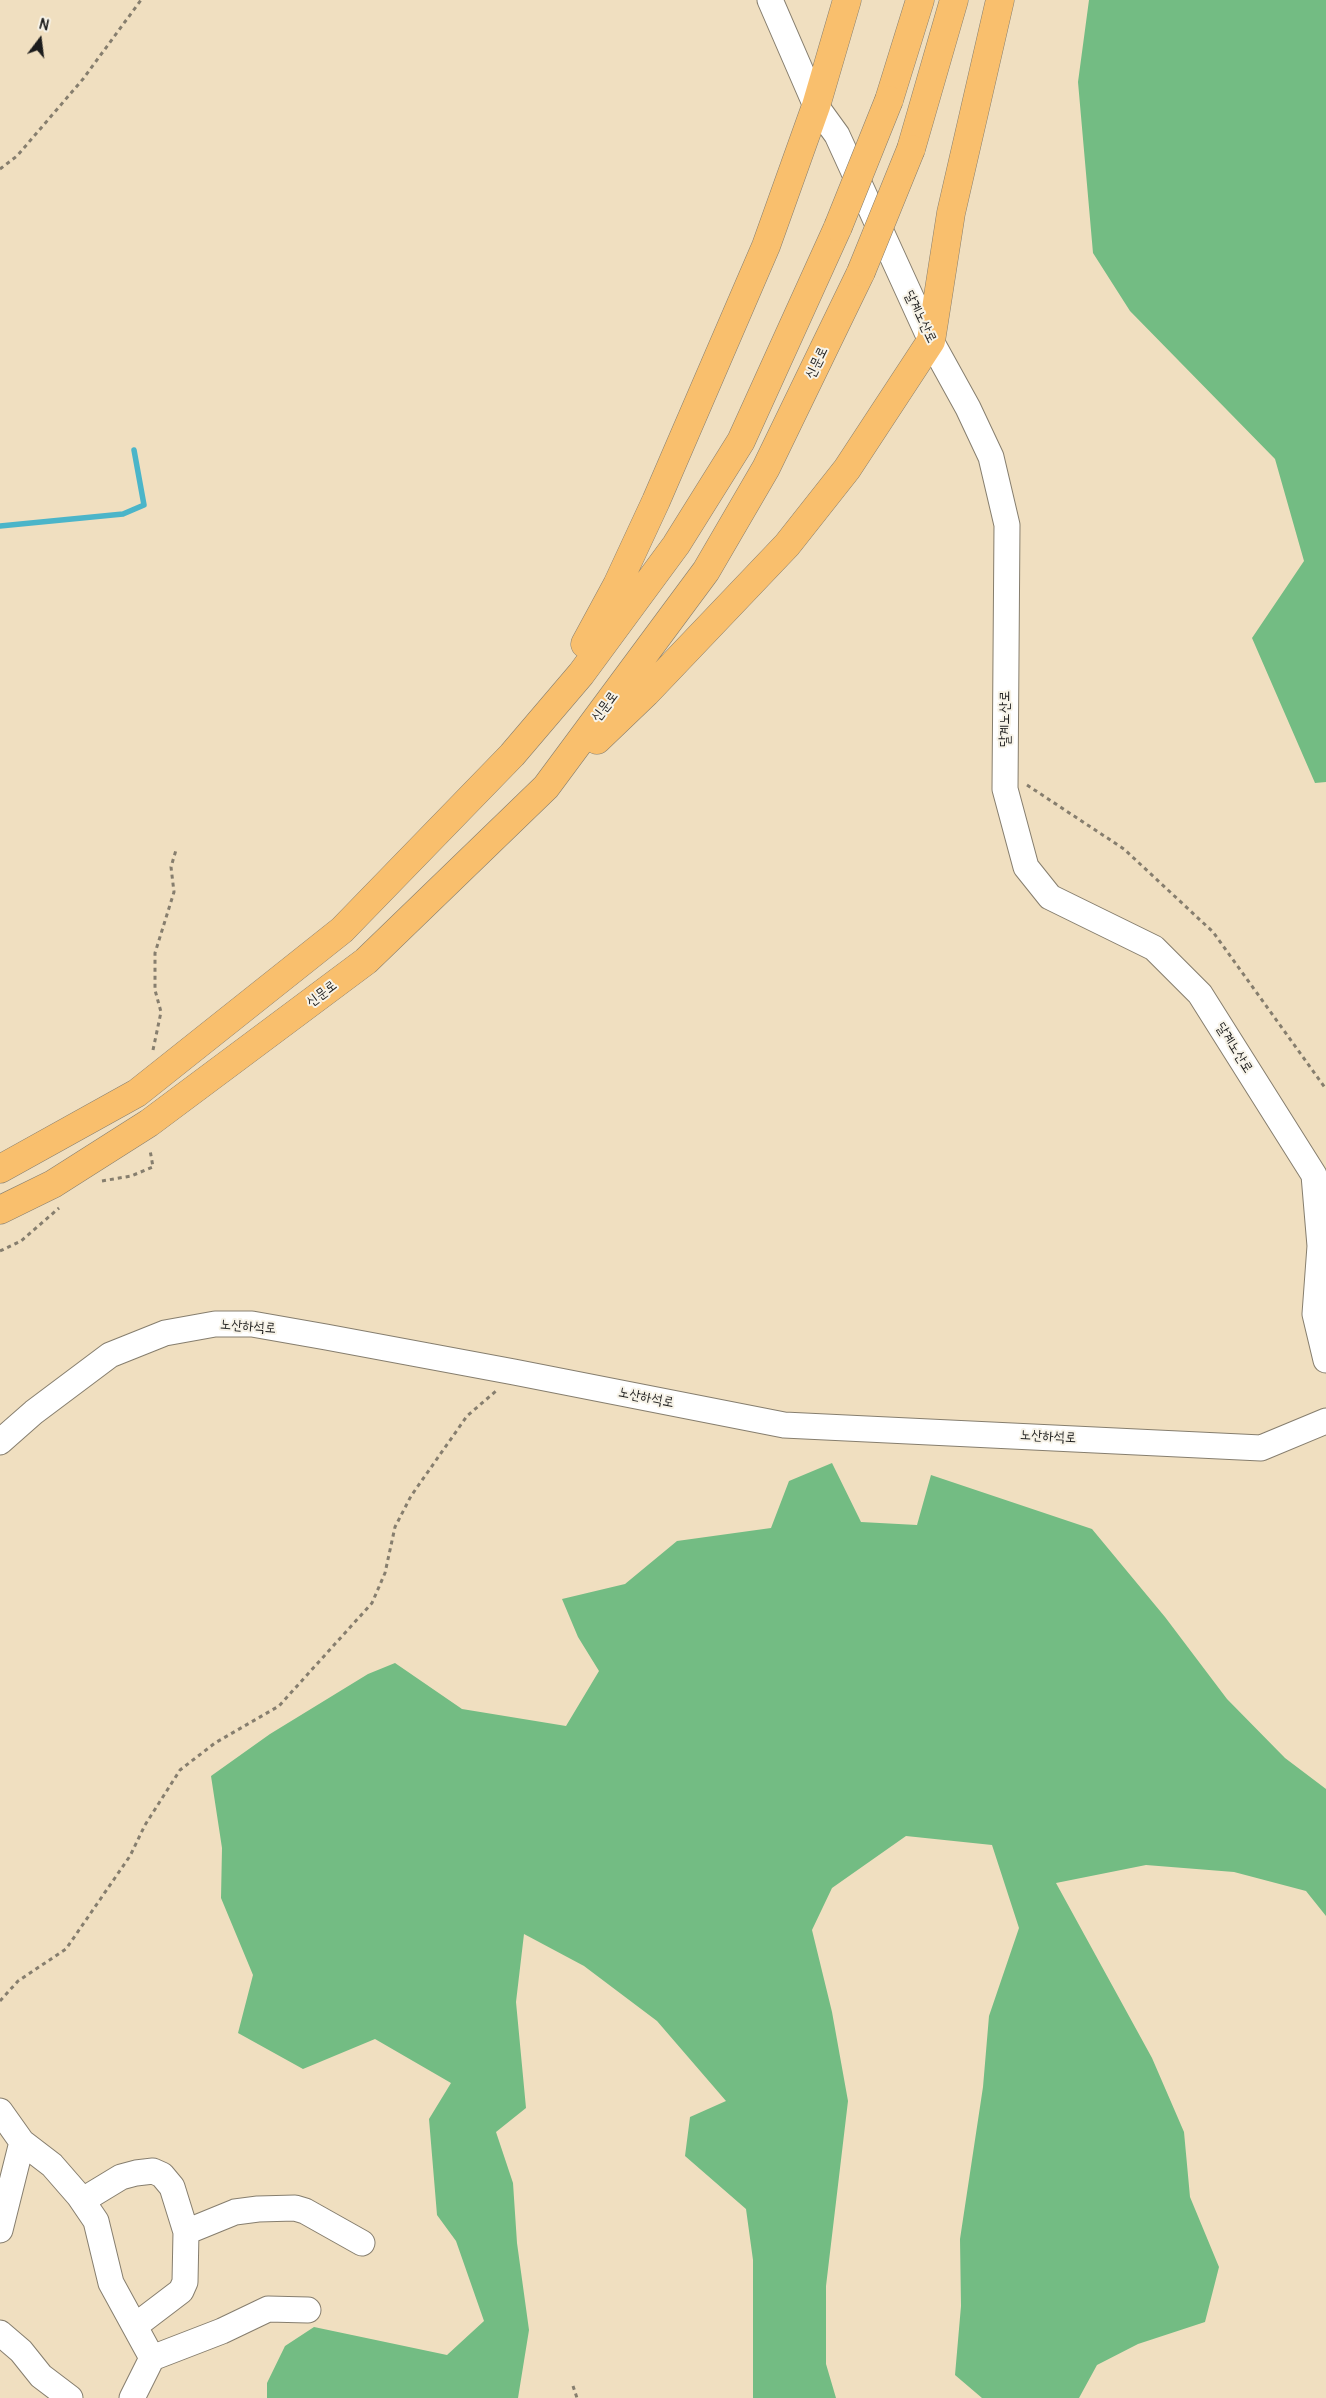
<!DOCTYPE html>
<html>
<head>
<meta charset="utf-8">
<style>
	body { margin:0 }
	#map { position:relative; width:1326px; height:2398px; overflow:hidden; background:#f0dfc0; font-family:Pangolin,sans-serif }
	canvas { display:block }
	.north { position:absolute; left:15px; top:15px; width:50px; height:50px; -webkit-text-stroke:4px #f7f3e8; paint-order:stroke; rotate:15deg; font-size:14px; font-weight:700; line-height:20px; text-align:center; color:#1c1c1c }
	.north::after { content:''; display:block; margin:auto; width:18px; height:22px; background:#1c1c1c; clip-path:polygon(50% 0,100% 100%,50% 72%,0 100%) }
</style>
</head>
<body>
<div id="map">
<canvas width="1326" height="2398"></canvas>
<div class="north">N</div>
</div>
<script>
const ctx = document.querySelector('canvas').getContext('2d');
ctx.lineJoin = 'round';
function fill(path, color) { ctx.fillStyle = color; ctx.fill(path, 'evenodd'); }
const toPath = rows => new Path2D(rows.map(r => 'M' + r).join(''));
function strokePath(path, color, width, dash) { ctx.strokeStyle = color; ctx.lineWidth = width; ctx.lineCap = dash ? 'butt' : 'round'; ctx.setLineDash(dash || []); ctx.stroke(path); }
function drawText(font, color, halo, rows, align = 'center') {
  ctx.font = font + ' Pangolin,"Poor Story",sans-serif'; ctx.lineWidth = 4; ctx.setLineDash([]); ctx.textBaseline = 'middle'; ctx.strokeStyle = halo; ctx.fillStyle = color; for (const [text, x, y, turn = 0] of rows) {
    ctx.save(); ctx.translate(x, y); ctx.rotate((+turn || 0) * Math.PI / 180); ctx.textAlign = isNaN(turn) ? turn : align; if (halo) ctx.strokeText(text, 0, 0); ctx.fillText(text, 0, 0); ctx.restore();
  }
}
fill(toPath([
	[1089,0,1326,0,1326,782,1315,783,1252,638,1304,561,1275,459,1130,311,1093,253,1078,82],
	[832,1463,861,1522,917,1525,931,1475,1092,1529,1165,1617,1227,1699,1285,1758,1326,1789,1326,1916,1306,1891,1234,1872,1146,1865,1056,1883,1152,2058,1184,2132,1190,2197,1219,2267,1205,2322,1138,2344,1097,2365,1079,2398,982,2398,955,2375,961,2306,960,2239,983,2087,989,2016,1019,1928,992,1845,906,1836,832,1888,812,1930,832,2012,848,2101,826,2286,826,2364,836,2398,753,2398,753,2260,746,2209,685,2156,690,2117,726,2101,657,2021,584,1966,524,1934,516,2002,526,2108,496,2132,513,2183,517,2243,529,2330,518,2398,267,2398,267,2383,285,2346,314,2327,447,2355,484,2321,456,2241,437,2215,429,2119,451,2083,375,2039,303,2069,238,2033,253,1975,221,1898,222,1848,211,1776,270,1734,368,1674,395,1663,462,1709,566,1726,599,1671,578,1637,562,1599,625,1584,677,1541,771,1528,789,1481]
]), '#73bc83');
strokePath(toPath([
	[0,526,123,514,144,505,134,450]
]), '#4bb5c9', 5.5);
const minor = toPath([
	[770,0,816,106,837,135,931,341,968,408,991,457,1007,525,1005,789,1026,867,1050,897,1154,948,1200,994,1314,1175,1320,1246,1315,1314,1326,1360],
	[0,1442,34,1412,110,1355,165,1333,215,1324,252,1324,326,1337,514,1372,784,1425,1261,1448,1326,1421],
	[0,2111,22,2142,0,2230],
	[22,2142,52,2165,79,2196,96,2221,111,2283,152,2358,132,2398],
	[79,2196,88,2197,121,2177,136,2173,153,2171,162,2175,172,2187,186,2232,185,2282,181,2291,135,2326],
	[186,2232,235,2212,258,2209,295,2208,305,2211,362,2243],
	[0,2333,21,2351,41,2376,70,2398],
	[152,2358,222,2331,268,2309,308,2310]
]);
const major = toPath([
	[889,100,920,0],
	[911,149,954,0],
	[585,644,617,585,656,501,766,246,816,106,847,0],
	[597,740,646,693,787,545,847,469,931,341,951,213,1000,0],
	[0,1169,137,1093,342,930,512,755,581,674,676,545,741,441,838,227],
	[0,1210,53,1184,149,1123,366,961,546,787,706,571,766,468,861,272]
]);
strokePath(minor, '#867e6e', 27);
strokePath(major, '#867e6e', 29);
strokePath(toPath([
	[0,169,17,156,83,79,141,0],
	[1027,785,1124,849,1213,932,1326,1089],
	[153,1050,161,1012,155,990,155,953,174,892,171,867,176,850],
	[102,1181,131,1176,153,1167,150,1150],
	[0,1251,21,1241,59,1208],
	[0,2001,18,1981,66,1949,130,1856,145,1825,180,1770,215,1743,279,1706,372,1603,385,1573,395,1527,411,1496,467,1416,496,1391],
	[573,2386,577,2398]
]), '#867e6e', 3, [4, 4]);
strokePath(minor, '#fff', 25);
strokePath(major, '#f9bf6d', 28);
const majorBridge = toPath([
	[838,227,889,100],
	[861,272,911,149]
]);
strokePath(majorBridge, '#867e6e', 29, []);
strokePath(majorBridge, '#f9bf6d', 28);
drawText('14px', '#1c1c1c', '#f7f3e8', [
	["달계노산로",920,317,64],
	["신문로",817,363,-64],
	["신문로",605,707,-53],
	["달계노산로",1005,719,-90],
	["신문로",322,994,-37],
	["달계노산로",1234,1048,58],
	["노산하석로",248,1327,4],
	["노산하석로",646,1398,11],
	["노산하석로",1048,1437,3]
]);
</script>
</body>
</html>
